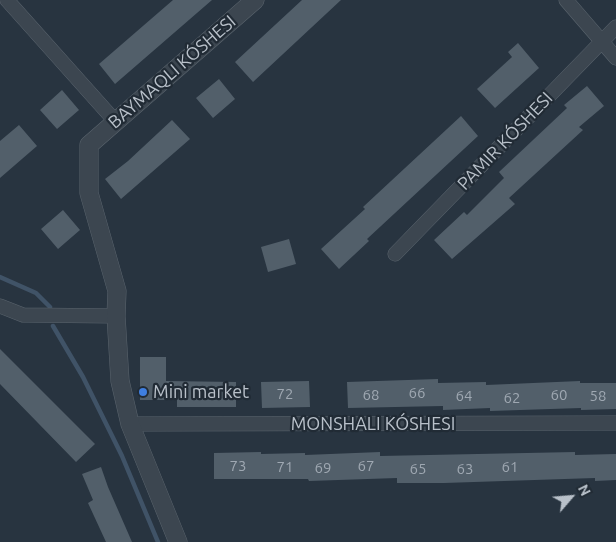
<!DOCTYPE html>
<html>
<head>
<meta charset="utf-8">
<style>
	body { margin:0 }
	#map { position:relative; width:616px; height:542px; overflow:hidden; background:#283440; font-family:Ubuntu,sans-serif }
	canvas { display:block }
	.north { position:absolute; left:546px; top:472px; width:50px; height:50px; -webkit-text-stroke:4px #212b35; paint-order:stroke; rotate:63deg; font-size:14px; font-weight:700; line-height:20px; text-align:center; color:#b9c1ca }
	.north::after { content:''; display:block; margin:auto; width:18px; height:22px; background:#b9c1ca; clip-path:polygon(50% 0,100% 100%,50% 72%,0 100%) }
</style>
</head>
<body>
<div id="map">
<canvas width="616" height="542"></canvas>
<div class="north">N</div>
</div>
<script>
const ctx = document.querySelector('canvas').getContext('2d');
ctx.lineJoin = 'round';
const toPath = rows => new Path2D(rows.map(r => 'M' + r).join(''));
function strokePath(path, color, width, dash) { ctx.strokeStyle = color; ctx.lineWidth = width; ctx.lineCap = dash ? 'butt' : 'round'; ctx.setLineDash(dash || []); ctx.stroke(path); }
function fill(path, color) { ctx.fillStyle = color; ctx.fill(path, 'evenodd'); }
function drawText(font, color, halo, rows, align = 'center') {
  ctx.font = font + ' Ubuntu,sans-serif'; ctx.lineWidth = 4.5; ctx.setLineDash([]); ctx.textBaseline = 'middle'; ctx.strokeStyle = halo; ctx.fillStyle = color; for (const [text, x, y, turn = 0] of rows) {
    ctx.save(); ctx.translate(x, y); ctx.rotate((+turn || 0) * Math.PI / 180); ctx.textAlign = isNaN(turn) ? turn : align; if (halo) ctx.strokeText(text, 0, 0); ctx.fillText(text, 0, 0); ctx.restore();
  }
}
strokePath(toPath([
	[0,277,36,293,50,307],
	[53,326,83,377,122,456,158,542]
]), '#405367', 4.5);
fill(toPath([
	[173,0,212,0,115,84,99,64],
	[302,0,341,0,253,82,235,62],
	[518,43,539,68,495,108,477,89,512,57,508,52],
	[219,79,235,99,213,118,196,98],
	[587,86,604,106,579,127,583,130,509,198,515,204,452,259,434,240,464,212,467,215,504,178,499,172,567,108,564,105],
	[62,90,79,110,57,129,40,110],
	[461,116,478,136,367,239,369,241,339,269,321,249,365,209,363,207],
	[172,120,190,139,121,199,105,179,128,161],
	[19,125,37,146,0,178,0,141],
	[63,210,80,230,58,249,41,229],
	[289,239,296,264,268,272,261,247],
	[0,349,95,444,76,462,0,384],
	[140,357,166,357,166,381,236,382,236,407,177,407,177,400,140,400],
	[438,379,438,383,486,382,486,385,580,381,580,383,616,383,616,409,581,410,581,408,490,411,490,408,443,410,443,406,348,408,347,382],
	[309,381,310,407,262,408,261,382],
	[261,452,261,454,305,453,305,455,380,452,380,456,575,452,575,455,616,454,616,480,595,481,595,478,444,483,397,483,397,478,309,481,308,479,214,479,214,453],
	[101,467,108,487,132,542,106,542,88,503,93,500,82,474]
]), '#525f6a');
const minor = toPath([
	[7,0,115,121],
	[566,0,616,58],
	[395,254,616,27],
	[0,306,23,315,116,316],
	[130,424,616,423]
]);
const tertiary = toPath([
	[178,542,130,424,120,381,116,316,117,291,89,193,89,145,255,0]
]);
strokePath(minor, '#5a646d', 15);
strokePath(tertiary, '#5a646d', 19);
strokePath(minor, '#3c4650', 14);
strokePath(tertiary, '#3c4650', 18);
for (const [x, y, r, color] of [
	[143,392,5,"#3f7fe0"]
]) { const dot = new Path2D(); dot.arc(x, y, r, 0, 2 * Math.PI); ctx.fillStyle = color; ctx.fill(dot); strokePath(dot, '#212b35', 2); }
drawText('15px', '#9fa8b2', null, [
	["66",417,393],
	["72",285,394],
	["68",371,395],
	["60",559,395],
	["64",464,396],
	["58",598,396],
	["62",512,398],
	["73",238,466],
	["67",366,466],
	["71",285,467],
	["61",510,467],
	["69",323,468],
	["65",418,469],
	["63",465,469]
]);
drawText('18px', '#b9c1ca', '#212b35', [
	["BAYMAQLI KÓSHESI",172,72,-41],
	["PAMIR KÓSHESI",505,141,-46],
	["MONSHALI KÓSHESI",373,424]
]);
drawText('18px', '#b9c1ca', '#212b35', [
	["Mini market",153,392]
], 'left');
</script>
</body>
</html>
